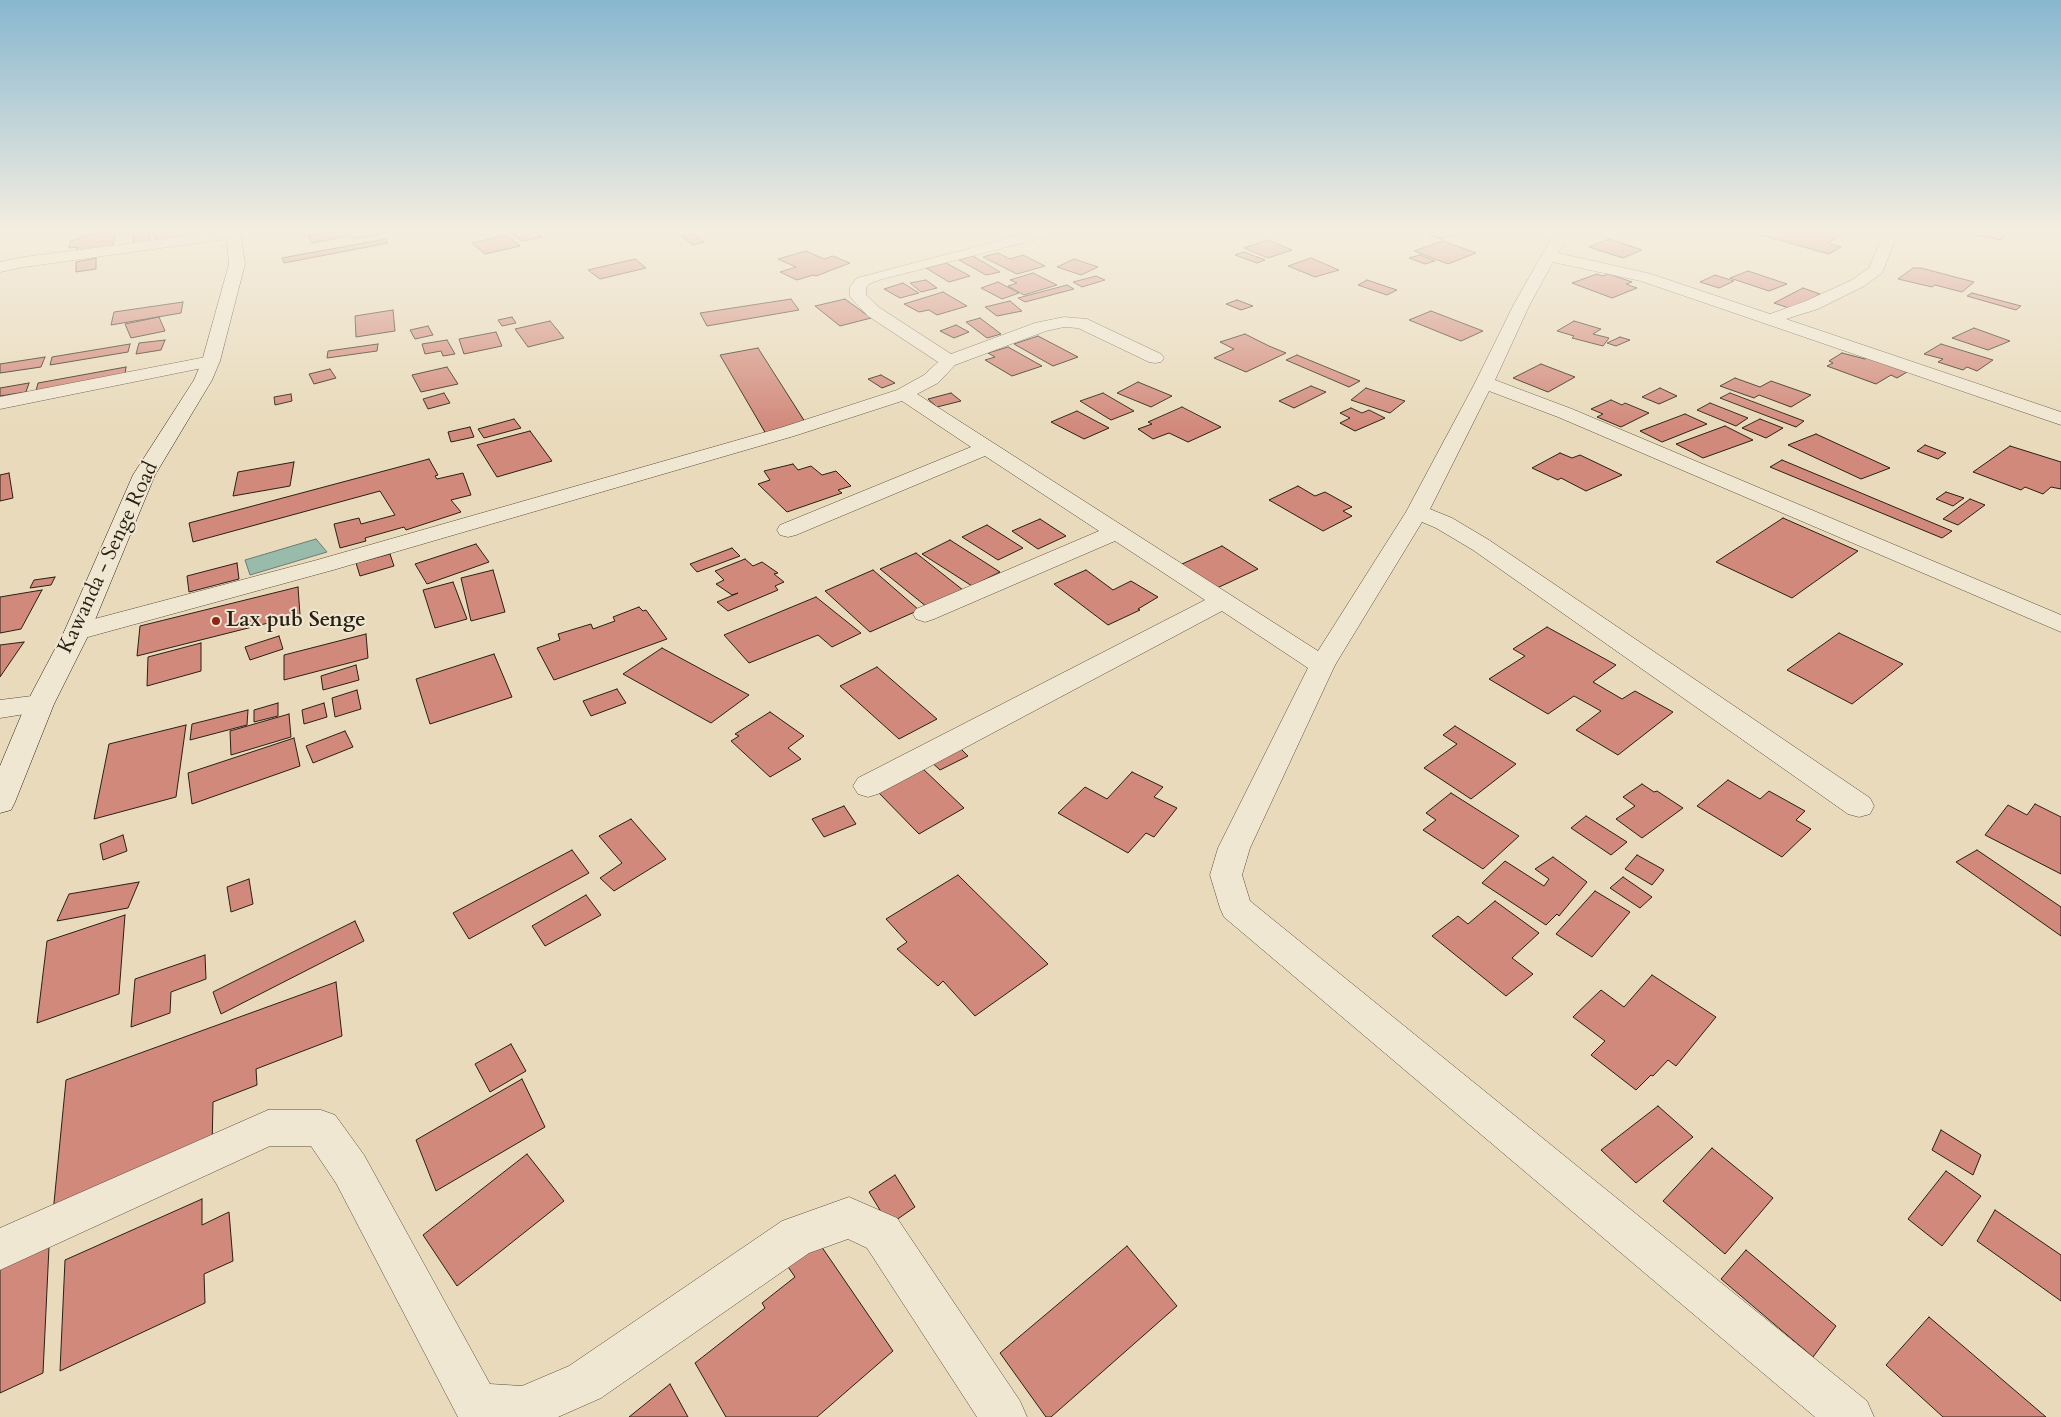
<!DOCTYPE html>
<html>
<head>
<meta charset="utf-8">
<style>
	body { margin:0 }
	canvas { display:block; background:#e8daba }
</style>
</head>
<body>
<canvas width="2061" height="1417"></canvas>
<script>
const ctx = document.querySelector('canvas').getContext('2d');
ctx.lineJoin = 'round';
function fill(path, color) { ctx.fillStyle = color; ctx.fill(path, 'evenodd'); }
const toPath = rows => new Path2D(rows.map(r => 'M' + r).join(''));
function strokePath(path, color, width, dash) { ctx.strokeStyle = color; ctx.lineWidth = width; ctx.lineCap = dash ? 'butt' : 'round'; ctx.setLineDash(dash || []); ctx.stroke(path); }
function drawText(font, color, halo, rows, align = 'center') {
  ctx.font = font + ' Cardo,serif'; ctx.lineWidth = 4; ctx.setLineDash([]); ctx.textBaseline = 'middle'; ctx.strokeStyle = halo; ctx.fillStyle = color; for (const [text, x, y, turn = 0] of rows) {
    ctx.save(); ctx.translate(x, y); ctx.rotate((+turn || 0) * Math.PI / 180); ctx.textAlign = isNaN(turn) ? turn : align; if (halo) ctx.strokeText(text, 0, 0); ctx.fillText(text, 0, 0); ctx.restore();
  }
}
const water = toPath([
	[316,539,327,552,250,575,245,560,316,539]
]);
fill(water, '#98bbac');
strokePath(water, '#6c7d70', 1);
const building = toPath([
	[167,230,191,230,195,235,157,242,152,233,167,230],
	[345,230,349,236,312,243,308,236,345,230],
	[349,230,401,230,354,239,349,230],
	[528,230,532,230,542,237,522,241,512,233,528,230],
	[1441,230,1465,230,1441,239,1428,234,1441,230],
	[1766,230,1783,231,1785,230,1825,230,1842,234,1828,243,1841,247,1829,254,1757,234,1766,230],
	[1950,230,2009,230,2001,240,1950,230],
	[115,231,113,247,76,252,77,247,69,248,70,241,79,239,80,236,115,231],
	[149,232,149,243,133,245,133,235,149,232],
	[692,234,704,242,693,245,681,236,692,234],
	[507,235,520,246,485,254,472,243,507,235],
	[386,239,388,243,284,263,282,258,386,239],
	[1609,239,1642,250,1623,258,1589,247,1609,239],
	[1268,240,1292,250,1268,258,1244,248,1268,240],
	[1443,241,1476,253,1448,264,1414,251,1443,241],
	[806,251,824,259,833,256,850,263,816,276,813,275,797,280,780,272,796,267,778,259,806,251],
	[1244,252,1265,260,1257,263,1235,255,1244,252],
	[998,253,1010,259,1023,255,1045,266,1017,274,983,257,998,253],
	[1420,255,1435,261,1425,264,1409,258,1420,255],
	[973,256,1000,272,986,275,959,260,973,256],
	[96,258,96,269,76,272,76,262,96,258],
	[1311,258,1339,270,1315,277,1288,266,1311,258],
	[635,259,646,268,600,279,588,270,635,259],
	[1074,259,1098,267,1081,275,1057,267,1074,259],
	[946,263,970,276,949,282,926,268,946,263],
	[1913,268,1921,268,1974,282,1962,292,1935,285,1932,287,1898,279,1913,268],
	[1748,271,1787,284,1769,291,1730,278,1748,271],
	[1033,273,1057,285,1024,295,1008,286,1017,283,1010,280,1033,273],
	[1597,274,1602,276,1609,274,1632,282,1626,284,1637,288,1612,298,1572,283,1597,274],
	[1715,275,1734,281,1719,288,1700,282,1715,275],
	[1096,276,1105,280,1082,287,1073,282,1096,276],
	[926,280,937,288,921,292,910,283,926,280],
	[1367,280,1397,290,1387,295,1358,285,1367,280],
	[998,282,1019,293,1002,299,981,288,998,282],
	[903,283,919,293,900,298,884,289,903,283],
	[1067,285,1074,289,1025,302,1018,298,1067,285],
	[1803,288,1820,294,1792,309,1774,303,1803,288],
	[943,292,967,306,937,315,929,310,919,312,904,304,943,292],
	[1972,293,2021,306,2016,310,1967,296,1972,293],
	[791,299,799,310,707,326,700,313,791,299],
	[845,299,871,318,840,326,815,306,845,299],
	[1237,300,1253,306,1241,310,1226,304,1237,300],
	[1010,301,1022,311,997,316,985,307,1010,301],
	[183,302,181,313,111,325,114,312,183,302],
	[393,310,395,331,356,337,355,316,393,310],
	[1431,311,1483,331,1461,341,1409,320,1431,311],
	[159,317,165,331,131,338,125,324,159,317],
	[512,317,516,323,502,326,498,320,512,317],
	[980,318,1001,334,987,338,966,322,980,318],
	[550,321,564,338,528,347,515,329,550,321],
	[1574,321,1601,329,1593,334,1609,338,1603,346,1572,338,1574,336,1557,331,1574,321],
	[956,325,969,332,954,338,940,331,956,325],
	[428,326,433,335,415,339,410,330,428,326],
	[1974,328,2010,341,1988,350,1952,338,1974,328],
	[496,332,502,346,464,354,459,339,496,332],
	[1245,334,1269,346,1286,353,1246,372,1214,358,1234,349,1220,342,1245,334],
	[1038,336,1078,357,1053,366,1014,344,1038,336],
	[1620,337,1630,340,1616,346,1607,343,1620,337],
	[165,340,161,350,136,354,139,343,165,340],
	[447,340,455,354,443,356,441,351,425,354,422,344,447,340],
	[130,344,128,352,50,365,52,357,130,344],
	[378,344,377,351,327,358,328,351,378,344],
	[1941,344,1993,360,1977,371,1967,367,1963,370,1938,362,1943,359,1924,354,1941,344],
	[1008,347,1042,366,1012,376,985,360,995,357,988,353,1008,347],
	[758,348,807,425,766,434,720,355,758,348],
	[1842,353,1865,359,1867,358,1907,372,1897,378,1891,375,1876,384,1827,366,1833,363,1829,361,1842,353],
	[1297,355,1360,381,1349,387,1286,360,1297,355],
	[45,357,41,367,0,373,0,364,45,357],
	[1541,364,1575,377,1548,392,1513,378,1541,364],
	[126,367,125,375,36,391,38,383,126,367],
	[447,367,458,384,421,392,412,375,447,367],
	[330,369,336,378,314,384,309,374,330,369],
	[881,375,895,383,882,388,868,379,881,375],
	[1735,378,1760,387,1771,381,1811,395,1791,407,1759,395,1754,398,1720,386,1735,378],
	[1138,382,1172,396,1151,407,1117,393,1138,382],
	[29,383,26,392,0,396,0,388,29,383],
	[1311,386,1326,392,1294,408,1279,401,1311,386],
	[1366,388,1405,401,1390,413,1351,400,1366,388],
	[1660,388,1677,396,1659,404,1642,397,1660,388],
	[444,393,450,403,428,409,423,399,444,393],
	[951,393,961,401,937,407,928,399,951,393],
	[1103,393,1134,411,1111,420,1080,401,1103,393],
	[1730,393,1804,421,1796,427,1720,398,1730,393],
	[291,394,292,401,275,405,274,397,291,394],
	[1611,400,1622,405,1625,403,1649,413,1621,427,1597,417,1603,414,1591,409,1611,400],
	[1710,403,1748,418,1736,426,1697,410,1710,403],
	[1182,407,1221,427,1188,442,1169,433,1153,439,1138,429,1152,424,1148,422,1182,407],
	[1351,408,1362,413,1369,410,1385,418,1355,431,1340,423,1350,418,1340,413,1351,408],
	[1077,411,1109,428,1084,439,1051,422,1077,411],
	[1685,414,1707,424,1662,442,1640,431,1685,414],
	[514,419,521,428,484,438,478,429,514,419],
	[1760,419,1783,428,1766,438,1742,428,1760,419],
	[1725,426,1753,440,1703,458,1676,444,1725,426],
	[470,427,474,437,451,442,448,432,470,427],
	[530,431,552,461,497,477,477,445,530,431],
	[1816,434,1890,468,1861,479,1788,445,1816,434],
	[1925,445,1946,453,1938,459,1917,451,1925,445],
	[2010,446,2061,462,2061,489,2051,487,2043,494,2025,487,2021,490,1973,472,2010,446],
	[1560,453,1572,458,1580,455,1622,475,1586,491,1561,478,1558,480,1532,468,1560,453],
	[429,459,438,475,435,476,437,479,463,473,471,495,451,500,461,512,406,530,404,527,365,538,366,541,340,548,334,524,359,518,361,524,395,515,380,491,193,542,189,523,429,459],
	[1782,460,1952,531,1942,538,1770,467,1782,460],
	[294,462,290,486,233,496,238,472,294,462],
	[793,464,798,470,811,466,822,475,836,471,851,486,838,490,842,493,787,512,758,484,770,480,764,471,793,464],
	[9,473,13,498,0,501,0,475,9,473],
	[1298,486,1315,496,1325,492,1352,507,1343,511,1352,516,1323,531,1269,500,1298,486],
	[1946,492,1964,498,1953,506,1936,499,1946,492],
	[1970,499,1985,505,1958,525,1943,519,1970,499],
	[1783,518,1858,551,1792,598,1716,562,1783,518],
	[1040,519,1066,536,1038,549,1012,531,1040,519],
	[987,525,1023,548,998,560,962,537,987,525],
	[950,540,1000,572,972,586,922,554,950,540],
	[476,544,489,562,427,584,415,564,476,544],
	[1222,546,1258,569,1217,588,1182,564,1222,546],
	[732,548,740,556,697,572,690,564,732,548],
	[916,553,963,590,927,607,880,569,916,553],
	[390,554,394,566,360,576,356,563,390,554],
	[745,559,753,566,762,562,778,573,774,574,784,582,775,586,778,590,728,611,717,602,738,593,732,595,716,584,724,580,715,571,745,559],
	[237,563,239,579,189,592,187,576,237,563],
	[493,570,505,612,471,621,461,578,493,570],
	[873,570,919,610,870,632,825,591,873,570],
	[1086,570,1113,590,1131,581,1158,597,1138,609,1140,610,1108,625,1054,584,1086,570],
	[55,577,51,585,30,588,34,580,55,577],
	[453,582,467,619,435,628,423,590,453,582],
	[298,587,300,615,137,656,140,626,298,587],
	[42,590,21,629,0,633,0,597,42,590],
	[816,597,861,633,832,647,818,635,749,663,724,635,816,597],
	[639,607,643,611,646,610,667,639,554,680,537,648,560,640,558,634,591,624,593,629,615,621,613,617,639,607],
	[1547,627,1616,665,1593,682,1622,699,1635,691,1673,712,1618,755,1576,730,1601,711,1574,696,1548,714,1489,679,1525,656,1513,649,1547,627],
	[1839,633,1903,664,1852,704,1787,670,1839,633],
	[366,634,368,658,284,680,284,655,366,634],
	[279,636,283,649,250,660,245,647,279,636],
	[24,642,0,677,0,645,24,642],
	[201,643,201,671,147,686,148,657,201,643],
	[662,648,749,695,711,723,623,674,662,648],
	[494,654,512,697,430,724,416,679,494,654],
	[356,665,359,680,323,690,321,676,356,665],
	[877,667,937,719,899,739,840,686,877,667],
	[617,689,626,703,591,716,583,701,617,689],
	[357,690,361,709,335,717,332,698,357,690],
	[278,703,278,716,254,722,254,710,278,703],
	[324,703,327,717,304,724,302,710,324,703],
	[248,710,247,725,190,740,192,724,248,710],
	[770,712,804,736,788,748,801,759,770,777,731,741,739,736,735,734,770,712],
	[289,714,291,737,231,755,230,731,289,714],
	[186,725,176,797,94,819,109,744,186,725],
	[1455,726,1516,764,1471,799,1424,768,1457,744,1443,735,1455,726],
	[345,731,353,747,313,763,306,746,345,731],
	[294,738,300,766,192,804,188,773,294,738],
	[956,744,968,756,940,770,928,759,956,744],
	[921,767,964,808,919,834,877,791,921,767],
	[1132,772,1163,787,1154,797,1177,808,1154,837,1146,833,1128,853,1058,813,1085,787,1107,799,1132,772],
	[1728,780,1760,799,1769,791,1805,811,1796,820,1811,829,1782,857,1697,806,1728,780],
	[1642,784,1654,792,1657,791,1683,808,1642,838,1616,819,1635,806,1623,797,1642,784],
	[1451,793,1519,836,1483,869,1423,830,1436,820,1426,813,1451,793],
	[2035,804,2061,817,2061,874,1985,835,2008,805,2027,815,2035,804],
	[844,806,856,824,824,837,812,819,844,806],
	[1586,816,1627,842,1611,855,1571,828,1586,816],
	[631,819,666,859,614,891,600,878,622,863,599,836,631,819],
	[123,835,127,851,103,860,100,844,123,835],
	[572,850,589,873,469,939,453,913,572,850],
	[1977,850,2061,907,2061,936,1956,862,1977,850],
	[1637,855,1664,870,1652,885,1625,869,1637,855],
	[1553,857,1587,882,1559,916,1557,914,1546,925,1482,883,1505,861,1544,886,1549,879,1535,869,1553,857],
	[958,875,1048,964,975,1016,943,981,938,986,897,949,907,942,886,919,958,875],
	[1623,877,1652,897,1640,908,1610,888,1623,877],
	[249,879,253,904,231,912,227,887,249,879],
	[139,882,128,908,57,921,69,894,139,882],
	[1595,891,1630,912,1592,957,1556,934,1595,891],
	[586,895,601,915,545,946,532,926,586,895],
	[1495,901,1539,933,1512,958,1533,974,1506,996,1432,936,1458,916,1468,924,1495,901],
	[125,915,119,994,37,1023,47,941,125,915],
	[355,921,364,941,221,1014,213,992,355,921],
	[205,955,206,979,171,992,170,1013,131,1027,135,979,205,955],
	[1652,975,1716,1017,1676,1066,1668,1060,1653,1076,1651,1075,1636,1090,1591,1055,1605,1041,1573,1017,1601,990,1624,1007,1652,975],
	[336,982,342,1036,256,1069,257,1085,213,1102,212,1149,53,1213,66,1080,336,982],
	[511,1044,526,1071,490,1092,475,1064,511,1044],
	[522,1079,545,1127,436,1191,416,1140,522,1079],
	[1658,1106,1693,1137,1636,1183,1601,1150,1658,1106],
	[1941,1130,1981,1155,1973,1175,1932,1150,1941,1130],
	[1712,1148,1773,1198,1725,1254,1663,1201,1712,1148],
	[527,1154,564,1201,457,1286,423,1235,527,1154],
	[1946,1171,1981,1196,1942,1246,1908,1219,1946,1171],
	[895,1175,915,1207,889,1225,869,1192,895,1175],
	[202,1199,202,1225,229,1212,233,1261,204,1274,205,1303,60,1371,65,1260,202,1199],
	[1995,1210,2061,1255,2061,1301,1977,1241,1995,1210],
	[817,1240,893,1351,817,1417,726,1417,695,1363,765,1308,762,1303,795,1277,786,1264,817,1240],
	[1127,1246,1177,1306,1051,1417,1046,1417,1000,1353,1127,1246],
	[49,1247,43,1373,0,1393,0,1268,49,1247],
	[1746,1250,1836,1326,1813,1357,1721,1279,1746,1250],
	[1929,1317,2046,1417,1943,1417,1886,1365,1929,1317],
	[670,1384,688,1417,629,1417,670,1384]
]);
fill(building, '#d1897b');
strokePath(building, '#2a2015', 1);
const street = toPath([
	[235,230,240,231,242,234,240,237,24,267,0,272,0,262,24,257,235,230],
	[1040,230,1063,230,1061,233,879,280,869,284,866,288,866,295,880,308,951,354,1035,323,1064,317,1087,319,1161,354,1164,358,1161,362,1155,363,1149,362,1078,328,1064,327,1046,331,955,365,938,383,917,394,1318,651,1406,512,1475,383,1514,304,1556,230,1570,230,1558,253,1651,274,1770,314,1806,301,1852,280,1869,268,1885,230,1897,230,1898,232,1882,273,1864,286,1818,309,1786,319,2061,412,2061,425,1641,281,1553,262,1530,304,1495,380,1572,409,2061,615,2061,632,1558,417,1489,391,1430,509,1452,518,1489,540,1870,798,1874,806,1870,814,1859,817,1848,814,1473,550,1436,528,1422,522,1335,665,1250,848,1242,875,1250,901,1867,1401,1874,1417,1815,1417,1224,917,1220,908,1210,875,1218,848,1308,668,1222,611,878,794,868,797,858,794,853,786,858,778,1205,600,1115,541,934,619,925,622,916,619,913,614,916,609,1099,531,985,456,796,535,788,537,780,535,777,530,780,525,971,447,902,401,794,436,333,570,77,640,68,638,64,632,68,626,317,560,780,428,897,390,924,375,938,362,868,316,852,299,850,296,850,287,857,278,1040,230],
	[211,356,217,357,220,361,217,365,0,409,0,397,211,356],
	[40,695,50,698,54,704,50,710,0,718,0,700,40,695],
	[268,1110,321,1110,335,1115,364,1155,490,1384,522,1386,569,1366,782,1221,849,1197,897,1218,1020,1401,1027,1417,977,1417,867,1248,848,1239,809,1253,601,1398,558,1417,458,1417,336,1183,311,1146,270,1146,0,1270,0,1228,268,1110]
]);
const secondary = toPath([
	[226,230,240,230,245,264,220,361,212,380,155,475,90,632,54,704,15,802,11,810,0,813,0,766,26,704,64,632,133,475,194,380,202,361,229,264,226,230]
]);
strokePath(street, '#5a4e3e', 1);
strokePath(secondary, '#2a2015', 1);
fill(street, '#f0e7d2');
fill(secondary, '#f0e7d2');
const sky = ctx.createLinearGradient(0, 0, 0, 428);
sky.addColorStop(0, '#88b7d0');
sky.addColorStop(0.54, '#f5eee0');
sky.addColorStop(1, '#f5eee000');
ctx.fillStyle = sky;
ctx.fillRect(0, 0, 2061, 428);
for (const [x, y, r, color] of [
	[216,621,5,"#8f2418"]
]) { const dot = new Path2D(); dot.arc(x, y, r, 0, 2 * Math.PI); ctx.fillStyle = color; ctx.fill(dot); strokePath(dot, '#f0e7d2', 2); }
drawText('21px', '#2a2015', '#f0e7d2', [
	["Kawanda - Senge Road",109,558,-65]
]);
drawText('bold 21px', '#2a2015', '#f0e7d2', [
	["Lax pub Senge",226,621]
], 'left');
</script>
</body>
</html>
